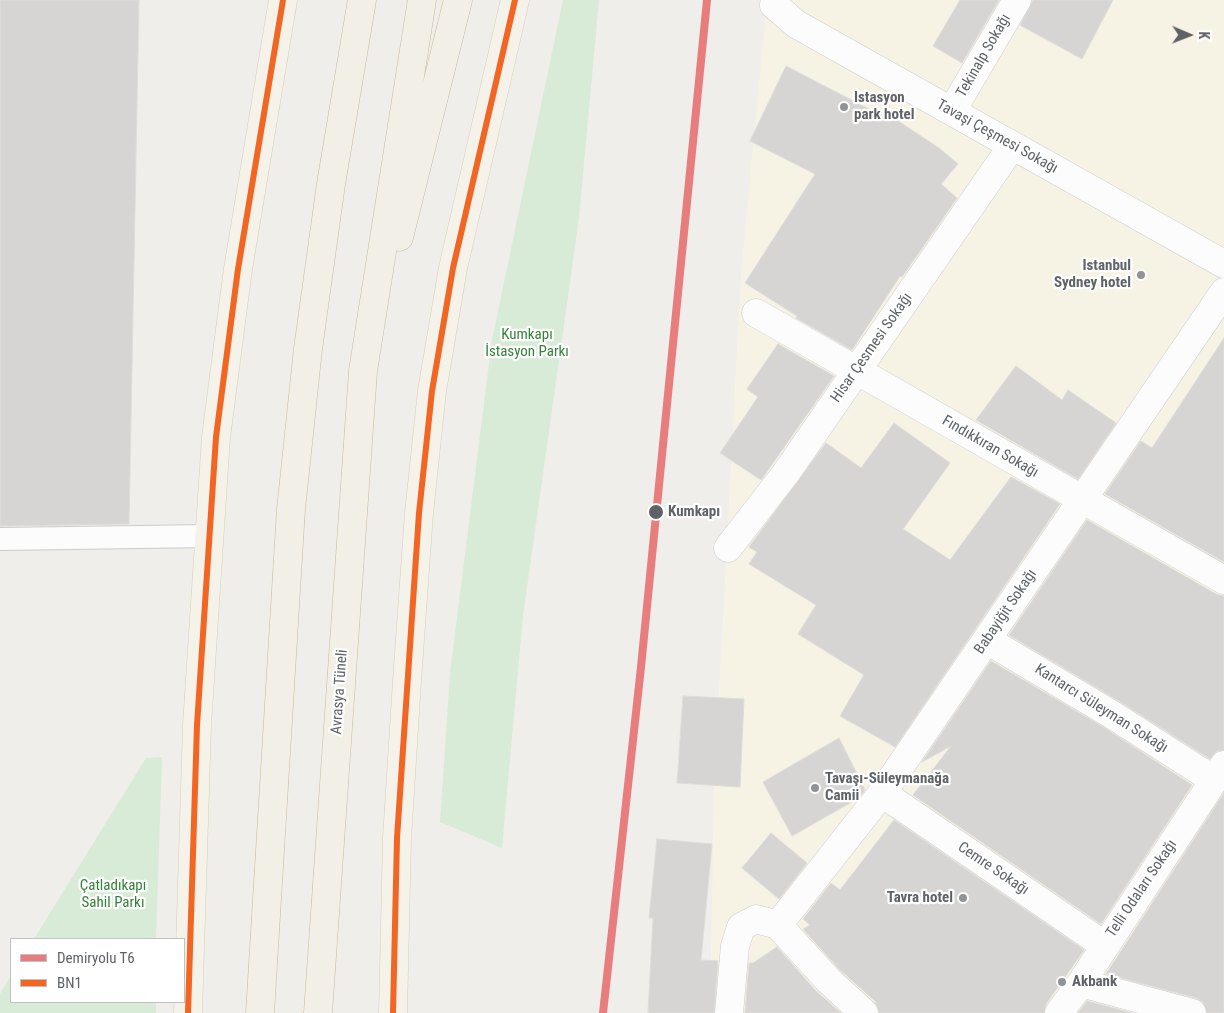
<!DOCTYPE html>
<html>
<head>
<meta charset="utf-8">
<style>
	body { margin:0 }
	#map { position:relative; width:1224px; height:1013px; overflow:hidden; background:#efeeea; font-family:"Roboto Condensed",sans-serif }
	canvas { display:block }
	.legend { position:absolute; left:10px; top:938px; width:175px; height:65px; box-sizing:border-box; background:#fff; border:1px solid #bfc1c3; margin:0; padding:6px 9px; list-style:none; font-size:15px; color:#5f6368 }
	.legend li { display:flex; align-items:center; gap:10px; height:25px }
	.legend b { width:25px; border:1px solid #bfc1c3 }
	.north { position:absolute; left:1164px; top:10px; width:50px; height:50px; -webkit-text-stroke:4px #fff; paint-order:stroke; rotate:91deg; font-size:14px; font-weight:700; line-height:20px; text-align:center; color:#5f6368 }
	.north::after { content:''; display:block; margin:auto; width:18px; height:22px; background:#5f6368; clip-path:polygon(50% 0,100% 100%,50% 72%,0 100%) }
</style>
</head>
<body>
<div id="map">
<canvas width="1224" height="1013"></canvas>
<ul class="legend">
<li><b style="height:6px;background:#e87d7d"></b>Demiryolu T6</li>
<li><b style="height:6px;background:#f26522"></b>BN1</li>
</ul>
<div class="north">K</div>
</div>
<script>
const ctx = document.querySelector('canvas').getContext('2d');
ctx.lineJoin = 'round';
function fill(path, color) { ctx.fillStyle = color; ctx.fill(path, 'evenodd'); }
const toPath = rows => new Path2D(rows.map(r => 'M' + r).join(''));
function strokePath(path, color, width, dash) { ctx.strokeStyle = color; ctx.lineWidth = width; ctx.lineCap = dash ? 'butt' : 'round'; ctx.setLineDash(dash || []); ctx.stroke(path); }
function drawText(font, color, halo, rows, align = 'center') {
  ctx.font = font + ' "Roboto Condensed",sans-serif'; ctx.lineWidth = 4.5; ctx.setLineDash([]); ctx.textBaseline = 'middle'; ctx.strokeStyle = halo; ctx.fillStyle = color; for (const [text, x, y, turn = 0] of rows) {
    ctx.save(); ctx.translate(x, y); ctx.rotate((+turn || 0) * Math.PI / 180); ctx.textAlign = isNaN(turn) ? turn : align; if (halo) ctx.strokeText(text, 0, 0); ctx.fillText(text, 0, 0); ctx.restore();
  }
}
fill(toPath([
	[767,0,1224,0,1224,1013,710,1013,714,791,741,275]
]), '#f7f3e4');
fill(toPath([
	[563,0,599,0,579,218,523,616,502,848,440,822,450,673,492,340],
	[162,757,156,939,34,939,146,758],
	[11,976,11,1002,156,1002,156,1013,0,1013,0,994]
]), '#d8ebd6');
const building = toPath([
	[0,0,139,0,129,524,0,526,0,0],
	[960,0,999,0,962,63,933,46,960,0],
	[1033,0,1113,0,1082,59,1020,25,1033,0],
	[786,66,890,120,892,117,939,148,958,164,941,184,957,198,902,277,900,276,852,350,796,318,797,316,745,283,815,174,750,141,786,66],
	[1224,338,1224,562,1105,494,1141,441,1152,448,1224,338],
	[778,344,834,376,761,480,720,453,758,397,747,389,778,344],
	[1016,366,1062,400,1068,390,1116,423,1078,479,976,420,1016,366],
	[894,423,950,463,903,529,950,560,1011,477,1060,504,895,747,840,716,864,675,798,634,816,605,749,564,757,552,749,547,826,443,861,468,894,423],
	[1087,520,1216,594,1224,596,1224,750,1217,751,1210,759,1119,701,1009,635,1087,520],
	[991,661,1103,727,1192,785,1101,924,913,795,951,746,922,762,991,661],
	[683,696,744,699,740,787,677,783,683,696],
	[839,738,865,790,857,799,792,836,763,782,839,738],
	[1224,793,1224,1013,1207,1013,1203,1002,1196,998,1106,974,1224,793],
	[894,820,1084,950,1046,1004,1044,1013,879,1013,875,1001,839,969,803,929,810,925,803,919,831,883,840,890,894,820],
	[771,833,807,863,779,899,742,868,771,833],
	[657,839,712,844,701,960,718,961,714,1013,648,1013,653,918,649,918,657,839],
	[777,947,816,991,841,1013,745,1013,749,963,753,963,777,947],
	[1087,1001,1132,1013,1078,1013,1087,1001]
]);
fill(building, '#d6d5d3');
strokePath(building, '#deddd9', 1);
const service = toPath([
	[0,539,209,536]
]);
const pedestrian = toPath([
	[987,640,1111,714,1214,780]
]);
const minor = toPath([
	[775,0,774,5,796,24,1224,264],
	[952,111,1017,0],
	[756,313,1224,580],
	[728,548,786,473,1012,146],
	[882,793,1104,945],
	[778,925,882,793,1224,292],
	[778,925,828,980,864,1013],
	[1081,983,1192,1013],
	[729,1013,735,946,741,927,756,919,778,925],
	[1059,1013,1081,983,1224,765]
]);
const primary = toPath([
	[188,1013,197,725,216,437,238,269,283,0],
	[393,1013,397,838,407,681,419,513,432,391,453,268,515,0]
]);
const trunk = toPath([
	[399,237,458,0],
	[260,1013,291,509,308,349,331,184,362,0],
	[318,1013,363,371,422,0]
]);
strokePath(service, '#cbcccc', 24);
strokePath(pedestrian, '#cbcccc', 29);
strokePath(minor, '#cbcccc', 29);
strokePath(primary, '#d7ceb8', 29);
strokePath(trunk, '#c8b996', 29);
strokePath(service, '#fdfcfc', 22);
strokePath(pedestrian, '#fdfcfc', 28);
strokePath(minor, '#fdfcfc', 28);
strokePath(primary, '#f4f2e9', 28);
strokePath(trunk, '#f2f0e6', 28);
strokePath(toPath([
	[188,1013,197,725,216,437,238,269,283,0],
	[393,1013,397,838,419,513,432,391,453,268,515,0]
]), '#f26522', 6);
strokePath(toPath([
	[603,1013,641,667,707,0]
]), '#e87d7d', 8);
for (const [x, y, r, color] of [
	[844,107,5,"#919496"],
	[1141,275,5,"#919496"],
	[656,512,8,"#5f6368"],
	[815,788,5,"#919496"],
	[963,898,5,"#919496"],
	[1062,982,5,"#919496"]
]) { const dot = new Path2D(); dot.arc(x, y, r, 0, 2 * Math.PI); ctx.fillStyle = color; ctx.fill(dot); strokePath(dot, '#fff', 2); }
drawText('15px', '#5f6368', '#fff', [
	["Tekinalp Sokağı",984,56,-60],
	["Tavaşi Çeşmesi Sokağı",997,137,29],
	["Hisar Çesmesi Sokağı",872,348,-55],
	["Fındıkkıran Sokağı",990,447,30],
	["Babayiğit Sokağı",1006,612,-56],
	["Avrasya Tüneli",340,692,-86],
	["Kantarcı Süleyman Sokağı",1101,709,32],
	["Cemre Sokağı",993,869,34],
	["Telli Odaları Sokağı",1142,889,-56]
]);
drawText('bold 15px', '#5f6368', '#fff', [
	["Istasyon",854,98],
	["park hotel",854,115],
	["Istanbul",1131,266,"right"],
	["Sydney hotel",1131,283,"right"],
	["Tavaşı-Süleymanağa",825,779],
	["Camii",825,796],
	["Tavra hotel",953,898,"right"],
	["Akbank",1072,982]
], 'left');
drawText('15px', '#348238', '#fff', [
	["Kumkapı",527,335],
	["İstasyon Parkı",527,352],
	["Çatladıkapı",113,886],
	["Sahil Parkı",113,903]
]);
drawText('bold 15px', '#5f6368', '#fff', [
	["Kumkapı",668,512]
], 'left');
</script>
</body>
</html>
